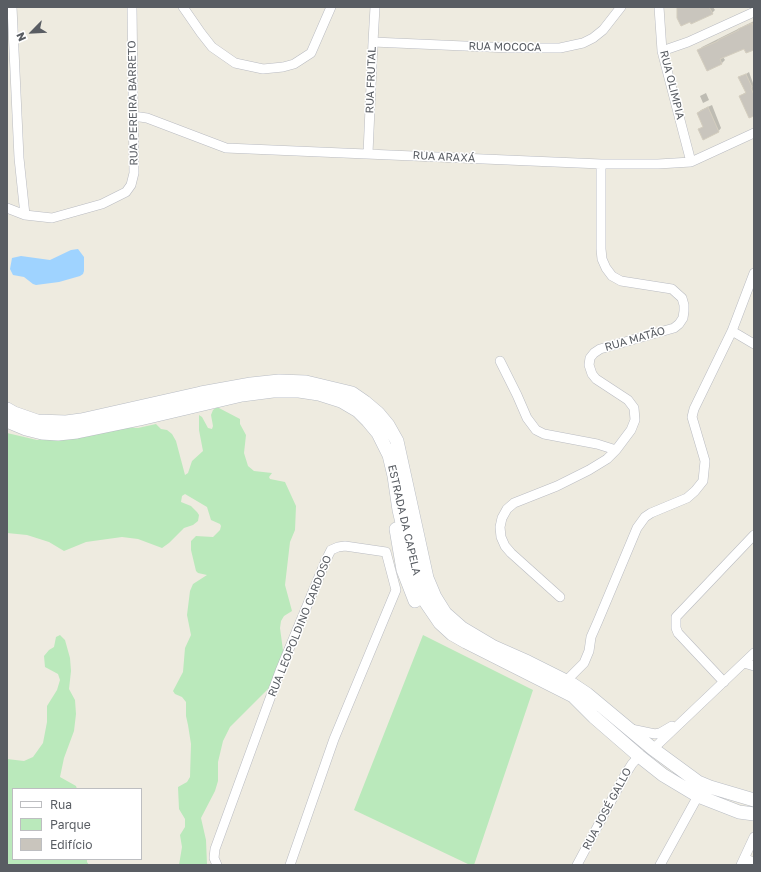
<!DOCTYPE html>
<html>
<head>
<meta charset="utf-8">
<style>
	body { margin:0 }
	#map { position:relative; width:761px; height:872px; overflow:hidden; background:#eeebe0; font-family:"Golos Text",sans-serif }
	canvas { display:block }
	.frame { position:absolute; inset:0; border:8px solid #595d63; pointer-events:none }
	.legend { position:absolute; left:12px; top:788px; width:130px; height:72px; box-sizing:border-box; background:#fff; border:1px solid #bdbec1; margin:0; padding:5px 7px; list-style:none; font-size:12px; color:#595d63 }
	.legend li { display:flex; align-items:center; gap:8px; height:20px }
	.legend b { width:20px; border:1px solid #bdbec1 }
	.north { position:absolute; left:12px; top:12px; width:40px; height:40px; -webkit-text-stroke:3px #fff; paint-order:stroke; rotate:246deg; font-size:11px; font-weight:700; line-height:16px; text-align:center; color:#595d63 }
	.north::after { content:''; display:block; margin:auto; width:14px; height:18px; background:#595d63; clip-path:polygon(50% 0,100% 100%,50% 72%,0 100%) }
</style>
</head>
<body>
<div id="map">
<canvas width="761" height="872"></canvas>
<div class="frame"></div>
<ul class="legend">
<li><b style="height:5px;background:#fff"></b>Rua</li>
<li><b style="height:11px;background:#bae9bb"></b>Parque</li>
<li><b style="height:11px;background:#c9c5bd"></b>Edifício</li>
</ul>
<div class="north">N</div>
</div>
<script>
const ctx = document.querySelector('canvas').getContext('2d');
ctx.lineJoin = 'round';
function fill(path, color) { ctx.fillStyle = color; ctx.fill(path, 'evenodd'); }
const toPath = rows => new Path2D(rows.map(r => 'M' + r).join(''));
function strokePath(path, color, width, dash) { ctx.strokeStyle = color; ctx.lineWidth = width; ctx.lineCap = dash ? 'butt' : 'round'; ctx.setLineDash(dash || []); ctx.stroke(path); }
function drawText(font, color, halo, rows, align = 'center') {
  ctx.font = font + ' "Golos Text",sans-serif'; ctx.lineWidth = 3; ctx.setLineDash([]); ctx.textBaseline = 'middle'; ctx.strokeStyle = halo; ctx.fillStyle = color; for (const [text, x, y, turn = 0] of rows) {
    ctx.save(); ctx.translate(x, y); ctx.rotate((+turn || 0) * Math.PI / 180); ctx.textAlign = isNaN(turn) ? turn : align; if (halo) ctx.strokeText(text, 0, 0); ctx.fillText(text, 0, 0); ctx.restore();
  }
}
fill(toPath([
	[217,407,240,419,240,424,246,435,244,453,248,466,254,471,272,473,269,477,270,479,285,482,296,506,295,530,290,542,285,585,292,611,284,616,281,621,280,628,284,658,281,665,268,689,230,727,223,741,218,762,218,781,215,791,201,818,206,840,207,865,179,865,182,847,180,835,185,827,185,819,179,809,178,787,187,782,190,777,191,744,188,725,186,716,186,702,182,697,175,694,173,691,183,672,185,648,191,635,187,615,190,591,193,584,207,575,198,573,196,571,191,550,191,541,196,536,213,537,220,530,221,526,220,524,211,520,207,507,185,494,182,496,181,502,191,506,197,512,199,515,198,521,193,525,184,528,169,543,162,548,138,539,122,537,86,542,64,551,49,542,27,535,7,533,7,433,37,440,93,429,125,427,138,428,156,424,161,429,167,430,172,434,176,441,185,475,188,473,192,461,203,451,199,430,199,415,202,417,208,428,212,429,213,426,211,415,213,410],
	[60,635,65,640,70,658,71,671,69,689,75,700,76,714,74,731,64,758,60,777,76,786,77,789,13,789,13,859,87,859,87,862,89,865,7,865,7,759,24,761,33,757,43,743,47,722,47,706,57,690,60,680,58,674,45,667,44,656,49,650,54,647,56,637],
	[423,635,533,690,474,865,470,865,354,810]
]), '#bae9bb');
fill(toPath([
	[78,249,84,257,84,271,83,274,80,276,59,282,36,285,33,284,24,277,13,275,10,269,12,258,21,256,50,260,71,250]
]), '#9fd3ff');
fill(toPath([
	[678,7,713,7,715,10,712,13,690,21,678,18],
	[754,21,754,49,745,47,723,57,725,60,722,63,699,50,702,47],
	[749,72,754,86,754,115,740,96,746,92,740,78],
	[706,93,709,100,703,103,700,96],
	[712,105,721,128,718,132,699,130,704,126,698,113,701,110]
]), '#0003');
const building = toPath([
	[709,7,713,14,691,24,690,22,681,26,677,18,677,8,709,7],
	[752,23,754,27,754,50,746,53,744,49,720,59,722,64,707,71,697,50,718,41,718,40,739,30,738,29,752,23],
	[746,74,752,87,751,88,754,95,754,116,749,118,739,96,746,93,738,77,746,74],
	[708,107,719,132,703,140,698,129,703,127,697,113,708,107]
]);
fill(building, '#c9c5bd');
strokePath(building, '#d3cdbe', 1);
const street = toPath([
	[12,7,19,158,25,215],
	[183,7,201,33,212,47,235,63,263,69,283,67,294,64,311,53,331,7],
	[659,7,662,51,691,162],
	[373,42,510,48,560,48,583,43,593,38,603,30,621,7],
	[662,51,688,42,754,12],
	[133,116,147,118,226,148,601,164,658,164,691,162,754,133],
	[368,153,373,42,375,7],
	[7,208,25,215,52,218,102,204,126,192,131,185,134,173,132,7],
	[732,331,754,344],
	[500,361,517,395,527,418,536,430,544,434,597,444,616,450],
	[560,597,511,553,505,546,501,537,500,527,502,518,507,509,514,503,557,486,589,470,607,459,616,450,631,430,635,420,634,408,628,400,596,379,592,374,589,365,590,358,594,353,600,349,674,328,679,324,683,318,684,311,684,305,682,298,672,289,621,281,612,276,606,268,602,259,601,249,601,164],
	[744,663,754,666],
	[566,681,584,663,589,651,591,637,598,621,637,528,645,517,651,513,687,498,695,491,703,481,705,461,692,417,694,409,732,331,754,273],
	[724,682,678,633,676,628,676,617,754,535],
	[631,729,655,734,660,733,672,726],
	[653,749,754,653],
	[745,858,754,863],
	[217,865,214,858,215,849,280,671,326,560,331,550,338,547,345,546,386,552],
	[290,865,334,739,396,590,386,552],
	[577,865,625,775,632,764,639,756],
	[660,865,698,796],
	[741,865,754,837]
]);
const secondary = toPath([
	[7,409,14,413,37,421,66,422,81,420,201,393,251,384,279,381,306,382,352,393,365,402,378,413,388,425,397,441,427,578,435,597,445,613,462,628,494,647,528,662,572,684,587,694,653,749,698,782,710,787,754,800],
	[7,421,26,429,42,433,58,434,77,432,140,419,242,395,273,391,299,391,319,394,341,401,358,411,368,421,378,433,389,455,394,476,399,510,411,561,425,601,440,623,452,634,466,642,573,696,594,717,639,756,663,775,698,796,739,812,754,814],
	[396,529,403,570,415,601]
]);
strokePath(street, '#b9bbc1', 10);
strokePath(secondary, '#b9bdc4', 14);
strokePath(street, '#fff', 9);
strokePath(secondary, '#fff', 13);
drawText('11px', '#595d63', '#fff', [
	["RUA MOCOCA",505,47,1],
	["RUA FRUTAL",371,80,-88],
	["RUA OLIMPIA",672,85,76],
	["RUA PEREIRA BARRETO",133,103,-91],
	["RUA ARAXÁ",444,157,3],
	["RUA MATÃO",635,339,-16],
	["ESTRADA DA CAPELA",404,520,77],
	["RUA LEOPOLDINO CARDOSO",300,626,-68],
	["RUA JOSÉ GALLO",607,809,-62]
]);
</script>
</body>
</html>
